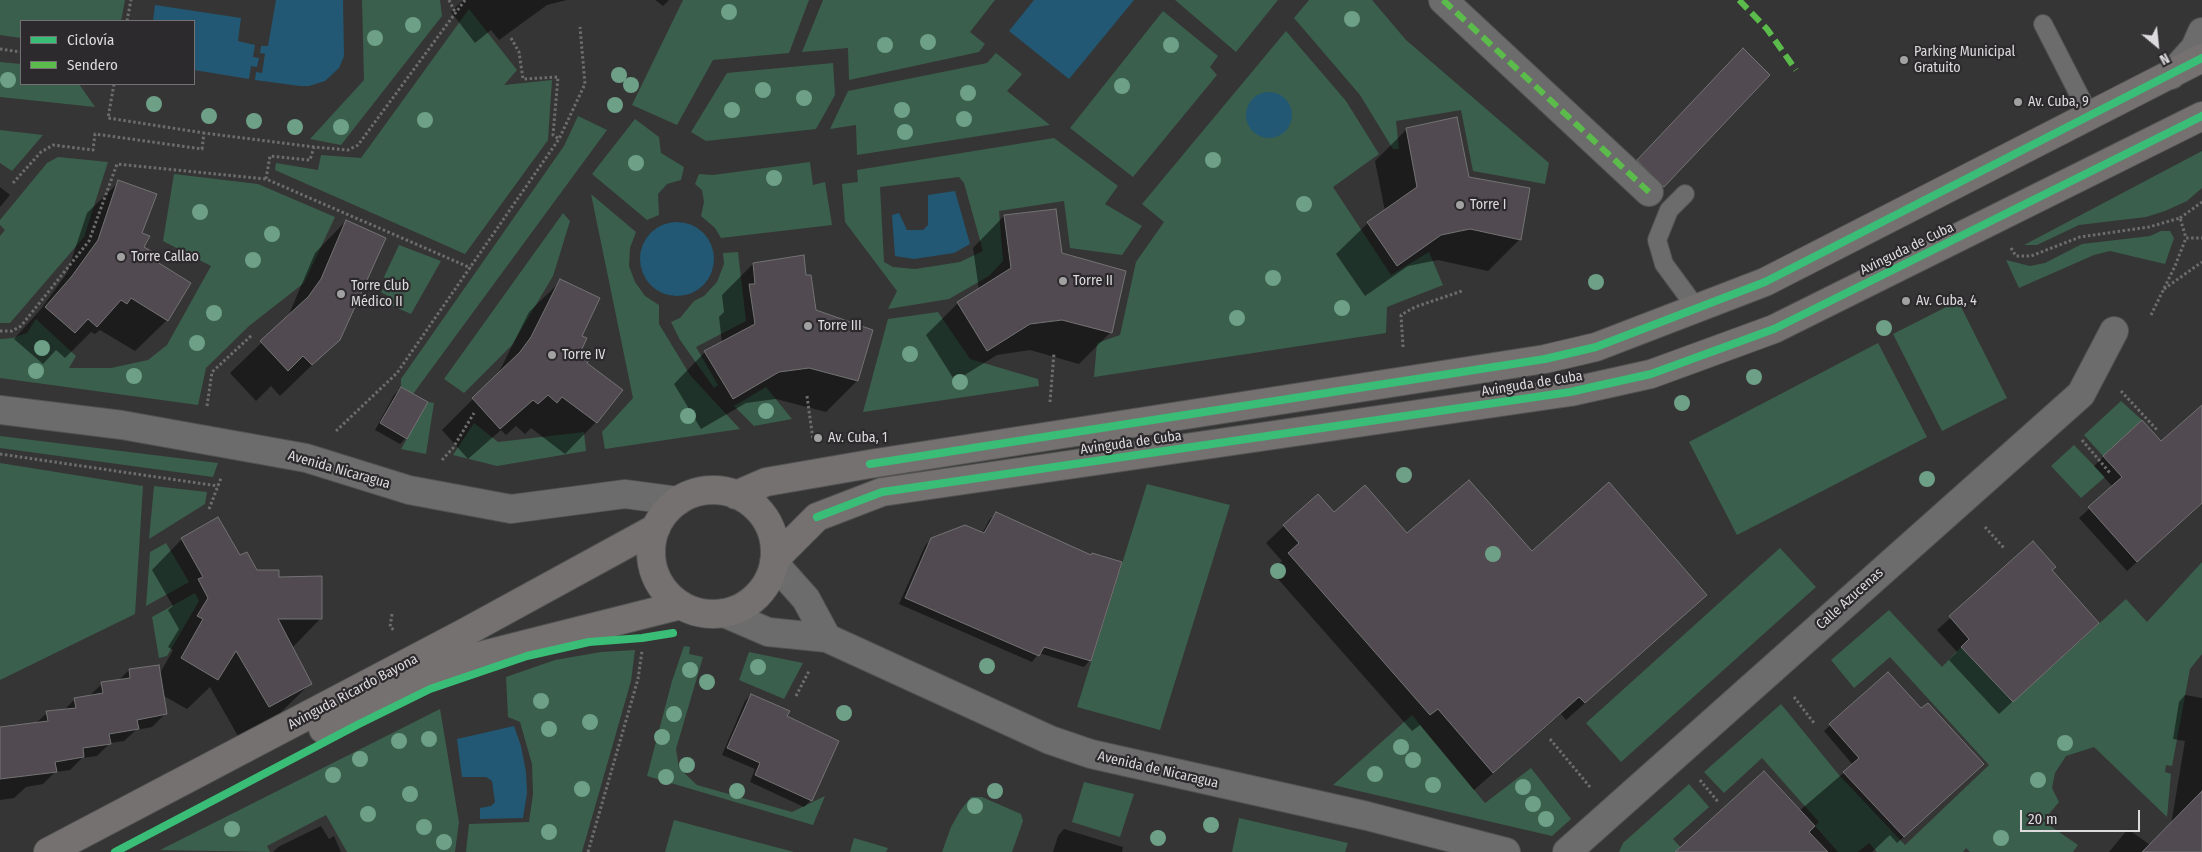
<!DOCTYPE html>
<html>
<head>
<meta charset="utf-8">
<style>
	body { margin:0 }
	#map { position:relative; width:2202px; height:852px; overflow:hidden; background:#353535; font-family:"Fira Sans Condensed",sans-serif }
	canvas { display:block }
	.legend { position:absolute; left:20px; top:20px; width:175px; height:65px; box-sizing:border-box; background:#2c2a2c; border:1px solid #737173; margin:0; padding:6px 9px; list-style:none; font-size:15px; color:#dddbdd }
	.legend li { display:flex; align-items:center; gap:10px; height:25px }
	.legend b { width:25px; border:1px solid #737173 }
	.north { position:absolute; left:2132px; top:20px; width:50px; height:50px; -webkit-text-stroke:4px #2c2a2c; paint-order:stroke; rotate:152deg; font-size:14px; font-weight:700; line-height:20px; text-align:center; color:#dddbdd }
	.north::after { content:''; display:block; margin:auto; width:18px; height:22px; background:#dddbdd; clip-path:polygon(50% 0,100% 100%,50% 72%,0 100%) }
	.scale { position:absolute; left:2020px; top:810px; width:120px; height:22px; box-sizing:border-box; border:2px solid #dddbdd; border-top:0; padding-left:6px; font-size:15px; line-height:18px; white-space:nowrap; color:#dddbdd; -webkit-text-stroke:4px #2c2a2c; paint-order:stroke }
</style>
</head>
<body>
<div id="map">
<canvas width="2202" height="852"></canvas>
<ul class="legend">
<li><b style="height:6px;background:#3abd76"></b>Ciclovía</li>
<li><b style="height:6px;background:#5cbc4b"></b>Sendero</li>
</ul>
<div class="north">N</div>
<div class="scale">20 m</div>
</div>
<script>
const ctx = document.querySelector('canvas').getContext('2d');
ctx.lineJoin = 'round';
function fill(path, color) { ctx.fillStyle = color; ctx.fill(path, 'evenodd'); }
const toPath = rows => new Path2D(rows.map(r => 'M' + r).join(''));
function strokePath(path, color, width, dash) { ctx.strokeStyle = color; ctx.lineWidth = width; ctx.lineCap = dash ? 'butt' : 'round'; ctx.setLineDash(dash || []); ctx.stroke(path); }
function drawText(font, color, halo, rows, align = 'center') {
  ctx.font = font + ' "Fira Sans Condensed",sans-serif'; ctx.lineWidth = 4.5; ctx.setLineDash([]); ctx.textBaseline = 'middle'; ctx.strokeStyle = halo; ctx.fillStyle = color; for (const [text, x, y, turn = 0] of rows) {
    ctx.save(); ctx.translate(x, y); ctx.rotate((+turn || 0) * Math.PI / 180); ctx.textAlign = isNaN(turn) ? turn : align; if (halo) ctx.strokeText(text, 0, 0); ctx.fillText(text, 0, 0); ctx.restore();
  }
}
fill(toPath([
	[0,0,125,0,121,21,21,21,21,38,0,35],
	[362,0,440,0,442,16,341,145,310,139,364,80],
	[683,0,809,0,789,53,713,60,677,125,632,105],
	[823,0,995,0,970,32,985,44,979,52,849,80,848,48,802,52],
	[1175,0,1278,0,1236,52],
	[1309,0,1372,0,1406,40,1549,163,1545,184,1473,171,1461,110,1396,121,1399,149,1393,149,1360,95,1294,18],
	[469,9,517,70,504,85,552,80,548,140,465,254,275,170,276,163,318,170,321,155,361,158],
	[1163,11,1218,56,1210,67,1217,75,1133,177,1070,128],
	[1286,31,1346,101,1379,154,1333,187,1391,275,1429,252,1443,285,1387,307,1386,333,1094,377,1097,343,1120,335,1136,262,1164,222,1142,204],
	[996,53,1022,74,1007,91,1050,125,857,155,856,125,830,129,848,91,987,63],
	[0,62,21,64,21,84,79,84,95,107,0,97],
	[833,63,835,95,816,129,706,141,691,132,727,73],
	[578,116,607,130,413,394,401,387,401,379,564,146],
	[635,119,659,137,661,153,684,167,681,180,667,184,658,194,659,215,647,220,592,174],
	[0,130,43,135,12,171,0,163],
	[1054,138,1118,186,1105,204,1142,226,1122,255,1070,248,1064,201,999,211,1003,261,989,276,949,299,888,309,897,291,845,222,842,184,858,182,857,170],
	[959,177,964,183,983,251,960,262,915,269,893,267,884,262,880,187],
	[2202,151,2202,188,2187,201,2165,211,2146,217,2079,225,2037,245,2024,245],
	[58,157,108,162,84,237,10,323,0,323,0,236,5,230,0,225,0,220,47,163],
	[810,162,813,185,825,182,832,225,721,238,715,228,701,216,704,202,702,190,695,184,699,174,713,175],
	[174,174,258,184,335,217,304,283,249,326,206,368,198,405,0,378,0,339,13,338,27,333,36,319,76,356,69,368,111,368,148,360,167,345,211,266,163,241],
	[591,194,636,232,630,248,629,266,635,282,645,296,659,305,659,324,690,375,740,429,605,449,602,432,633,398],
	[563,213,570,221,553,276,512,345,464,393,444,379],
	[2161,231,2170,231,2174,238,2165,264,2110,251,2094,255,2019,288,2006,260,2030,266,2045,263,2082,244,2150,236],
	[399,245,441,261,411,314,386,303,388,296,381,292,388,282,384,277],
	[738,252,746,321,696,347,718,385,714,388,680,340,671,322,680,318,694,301,704,296,717,282,724,264,723,253],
	[1958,301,2007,398,1942,431,1893,334],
	[938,312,970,359,1038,379,1039,386,863,412,888,319],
	[1878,343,1927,437,1737,535,1689,442],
	[766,387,792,419,754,426,734,406],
	[2121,401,2142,420,2103,456,2084,435],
	[428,402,434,403,426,454,401,449],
	[474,423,498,442,584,432,586,451,497,466,453,455],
	[0,436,218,463,213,477,0,448],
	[2074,445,2105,477,2081,498,2051,466],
	[0,463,143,486,135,614,0,680],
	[1147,484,1230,505,1160,730,1077,707],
	[154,486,207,492,205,504,149,539],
	[166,543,189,582,146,606,150,552],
	[1780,548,1816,587,1621,762,1586,723],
	[2202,562,2202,654,2190,669,2172,766,2166,765,2165,772,2171,774,2167,817,2094,747,2066,756,2055,773,2052,788,2059,802,2043,821,2078,845,2073,852,1970,852,1966,848,1963,852,1877,852,1869,843,1858,852,1838,852,1815,826,1819,822,1762,758,1724,793,1704,772,1781,704,1839,775,1905,845,1989,765,1890,657,1854,688,1831,660,1889,610,1942,667,1961,647,2013,702,2126,599,2147,622],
	[195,593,199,601,167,656,159,658,152,617],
	[684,646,690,647,689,654,703,657,676,749,679,768,697,785,792,812,825,796,813,825,647,776,672,681],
	[635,650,631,681,582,852,466,852,469,824,529,822,533,794,532,764,520,722,508,717,506,677,555,660,601,652],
	[749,652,803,663,784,699,739,680],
	[440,709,459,822,455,852,347,852,326,815,267,846,270,852,160,850],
	[1412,715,1485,803,1531,768,1571,819,1552,836,1333,785],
	[1084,782,1134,794,1120,837,1072,822],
	[1689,784,1709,807,1673,839,1685,852,1619,852,1623,843],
	[971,797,982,797,1021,814,1023,821,1012,852,942,852,951,827,960,811],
	[1239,818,1348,843,1345,852,1232,852],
	[674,820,794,852,665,852],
	[854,838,888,848,886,852,850,852]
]), '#3b5f4d');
fill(toPath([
	[276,0,343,0,344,56,339,68,325,81,309,86,300,86,255,80,256,72,262,73,265,54,260,53,261,46,268,46],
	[1034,0,1134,0,1069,79,1009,31],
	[155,5,241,18,238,41,255,45,253,57,259,58,257,67,251,66,249,79,194,70,194,21,153,21],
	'1246 115a23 23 0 1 1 46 0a23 23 0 1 1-46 0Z',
	[955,191,970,244,954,253,914,259,895,256,892,215,899,213,907,230,923,230,928,225,928,195],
	'640 259a37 37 0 1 1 74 0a37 37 0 1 1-74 0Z',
	[514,726,521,746,526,772,527,793,523,818,480,819,480,808,491,806,495,802,492,781,486,777,462,777,457,739]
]), '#225873');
fill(toPath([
	[463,0,567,0,547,5,499,40,491,30,475,43,451,12],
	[655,0,669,0,663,6],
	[1743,50,1768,75,1657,192,1632,167],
	[1407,129,1468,178,1520,239,1488,271,1438,260,1408,266,1365,296,1336,254,1368,223,1385,211,1375,161],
	[119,182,141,234,143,247,152,261,167,320,135,351,100,330,95,334,91,332,65,358,56,350,43,364,14,339,41,309,67,273,87,213],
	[0,187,10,195,0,207],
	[1004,216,1060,254,1111,332,1079,364,1030,350,997,355,955,381,926,335,958,303,979,290,973,248],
	[346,221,339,339,280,396,271,386,256,401,230,373,282,323,290,312,315,253],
	[753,264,805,277,815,311,857,381,826,412,776,399,746,403,701,429,674,384,705,352,722,343,719,317,724,312,722,295],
	[561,281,580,337,580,351,586,363,596,422,565,454,531,428,525,434,516,426,506,435,501,430,468,459,442,430,491,381,500,370,529,312],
	[401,388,406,438,400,444,375,430,394,395],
	[2202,426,2202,503,2127,571,2079,518,2113,487,2094,466,2104,456,2161,443],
	[1334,513,1407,535,1532,553,1706,595,1566,720,1561,714,1474,790,1420,725,1412,731,1271,571,1282,561,1266,543,1284,526],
	[996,514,1090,660,1084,667,1039,653,1032,662,899,604,925,546,931,539,982,534,989,520],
	[182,539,240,557,256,571,278,578,321,618,292,648,311,683,280,713,238,736,210,687,187,709,162,695,165,714,152,727,136,730,124,741,110,743,97,756,82,758,70,770,55,772,43,784,26,787,14,798,0,800,0,740,36,723,47,713,63,711,75,699,89,696,102,684,118,681,129,670,159,675,173,650,168,647,179,629,168,610,173,606,152,570],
	[2033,543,2051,570,2098,623,1999,714,1949,660,1957,652,1937,630],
	[1888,673,1976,771,1897,843,1890,835,1872,852,1682,852,1799,811,1853,765,1824,731],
	[751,695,786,717,837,742,811,800,804,807,750,782,755,769,722,755,745,701],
	[2185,695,2202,698,2202,852,2109,852,2128,829,2150,845,2171,825,2185,741,2173,739,2179,702],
	[321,826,329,839,334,836,341,852,273,852,278,847],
	[1064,829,1123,847,1122,852,1053,852,1058,836]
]), '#0007');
const building = toPath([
	[1743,48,1770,75,1664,187,1637,160,1743,48],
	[1457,117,1469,177,1530,188,1521,240,1470,229,1441,235,1397,266,1367,222,1417,187,1406,128,1457,117],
	[118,180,157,194,142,233,150,236,144,247,158,255,154,260,191,283,168,321,131,298,127,304,121,300,97,327,88,319,75,333,45,307,72,276,98,240,118,180],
	[1056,209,1062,253,1126,271,1112,333,1062,320,1030,324,987,351,957,302,1011,268,1004,215,1056,209],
	[346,220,386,238,340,340,312,365,303,356,288,371,260,341,308,297,321,279,346,220],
	[804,255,806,275,811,275,816,310,873,330,858,381,809,368,779,372,733,399,704,351,755,324,749,284,755,284,753,263,804,255],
	[560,279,600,298,582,336,587,338,581,351,591,358,587,363,623,390,597,423,562,397,557,403,548,395,538,404,533,400,500,429,472,398,520,352,531,337,560,279],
	[401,387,428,402,407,439,380,423,401,387],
	[2202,405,2202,503,2137,562,2088,507,2122,477,2103,456,2142,420,2161,441,2202,405],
	[1469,480,1532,551,1609,482,1707,595,1585,703,1579,697,1493,773,1438,709,1430,715,1288,553,1299,543,1283,525,1318,494,1334,512,1365,485,1407,533,1469,480],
	[996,512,1091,555,1092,553,1122,562,1091,661,1044,647,1039,656,905,598,931,538,965,525,984,533,996,512],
	[218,517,240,555,247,552,257,570,279,570,279,577,322,576,322,619,278,619,312,684,269,707,236,651,218,680,181,658,203,619,197,616,208,598,198,579,203,577,181,538,218,517],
	[2033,541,2056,567,2052,570,2099,623,2013,702,1961,647,1969,639,1949,616,2033,541],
	[159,665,167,714,137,720,139,729,109,734,111,744,83,748,84,757,55,762,57,772,0,779,0,727,48,721,46,711,76,708,74,698,103,693,101,682,130,678,129,669,159,665],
	[1888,672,1921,708,1928,703,1984,764,1904,837,1843,772,1859,758,1829,724,1888,672],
	[751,694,790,711,787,716,839,741,812,801,755,775,760,763,727,748,751,694],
	[1764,771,1815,826,1809,832,1828,852,1675,852,1764,771],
	[2202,791,2202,852,2142,852,2202,791]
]);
fill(building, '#524a51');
strokePath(building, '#737373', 1);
const lane = toPath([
	[2043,24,2090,116],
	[1685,194,1669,210,1657,240,1664,264,1697,309]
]);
const street = toPath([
	[1443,0,1649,192],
	[2171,75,2195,48,2202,32],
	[0,410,122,425,306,458,409,490,511,509,625,494,678,501],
	[774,563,806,599,827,638],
	[724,613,768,632,827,638,1050,740,1091,754,1367,816,1506,852],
	[1567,852,2081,394,2114,331]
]);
const secondary = toPath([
	'651 552a62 62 0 1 1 124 0a62 62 0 1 1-124 0Z',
	[736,495,766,482,870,464,1545,359,1596,347,1765,282,2202,58],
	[775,559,817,517,882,492,1570,392,1651,374,1774,329,2202,116],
	[323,729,413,682,475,657,681,605],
	[48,852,464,633,656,528]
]);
strokePath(lane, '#535253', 20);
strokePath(street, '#535253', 30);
strokePath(secondary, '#535253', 30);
strokePath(toPath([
	[449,0,455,12],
	[465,0,358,145,348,150,314,147,310,160,270,156,266,179,471,268],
	[127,21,131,0],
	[511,38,519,52,523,79,558,77,553,135,559,139],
	[0,49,21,52],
	[114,84,108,118,204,133],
	[13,183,41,152,53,145,93,150,95,134,202,149,204,133,314,147],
	[2180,218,2202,202],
	[2011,248,2016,256,2031,256,2080,237,2149,227,2180,218,2186,238,2202,238],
	[2164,289,2202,262],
	[2151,315,2175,266,2186,238],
	[0,331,12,331,21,326,89,241,117,164,266,179],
	[1403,347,1401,315,1415,307,1462,291],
	[2121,391,2158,431],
	[807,396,813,440],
	[1050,402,1054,353],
	[207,406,212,372,252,335],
	[336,431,397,373,559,139,585,84,580,27],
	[2082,440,2110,473],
	[0,454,218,486],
	[442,460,453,448,474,413],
	[209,509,221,478],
	[1985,527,2004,548],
	[392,614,390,627,394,630],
	[796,696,809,671],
	[1794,697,1814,723],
	[1550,739,1590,787],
	[1700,780,1719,803],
	[588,852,638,679,642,651]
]), '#6e6d6e', 3, [2.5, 2.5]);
strokePath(lane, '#6c6c6c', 18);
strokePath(street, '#6c6c6c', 28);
strokePath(secondary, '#757171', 28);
strokePath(toPath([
	[1443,0,1649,192],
	[1739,0,1767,29,1796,70]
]), '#5cbc4b', 6, [12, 6]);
strokePath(toPath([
	[870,464,1545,359,1596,347,1765,282,2202,58],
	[817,517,882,492,1570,392,1651,374,1774,329,2202,116],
	[115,852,359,724,430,689,527,656,589,642,642,638,673,633]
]), '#3abd76', 8);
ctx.fillStyle = '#6ea087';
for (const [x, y] of [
	[729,12],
	[1352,19],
	[413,25],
	[375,38],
	[928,42],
	[885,45],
	[1171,45],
	[619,75],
	[8,80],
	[631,85],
	[1122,86],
	[763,90],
	[968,93],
	[804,98],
	[154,104],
	[615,105],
	[732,110],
	[902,110],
	[209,116],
	[964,119],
	[425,120],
	[254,121],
	[295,127],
	[341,127],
	[905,132],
	[1213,160],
	[636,163],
	[774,178],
	[1304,204],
	[200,212],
	[272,234],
	[253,260],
	[1273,278],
	[1596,282],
	[1342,308],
	[214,313],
	[1237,318],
	[1884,328],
	[197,343],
	[42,348],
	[910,354],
	[36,371],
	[134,376],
	[1754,377],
	[960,382],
	[1682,403],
	[766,411],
	[688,416],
	[1404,475],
	[1927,479],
	[1493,554],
	[1278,571],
	[987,666],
	[758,667],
	[690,670],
	[707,682],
	[541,701],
	[844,713],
	[674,714],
	[590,722],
	[549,729],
	[662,737],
	[429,739],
	[399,741],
	[2065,743],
	[1401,747],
	[360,759],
	[1413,760],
	[687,765],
	[1375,774],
	[333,775],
	[666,777],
	[2038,780],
	[1433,785],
	[1523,787],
	[582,789],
	[737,791],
	[995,791],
	[410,794],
	[1533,804],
	[975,806],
	[368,814],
	[1546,819],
	[1211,825],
	[424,827],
	[232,829],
	[549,832],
	[1158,838],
	[2001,838],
	[444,842]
]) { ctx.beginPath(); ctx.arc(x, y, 8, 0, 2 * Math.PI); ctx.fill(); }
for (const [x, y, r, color] of [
	[1904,60,5,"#a2a1a2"],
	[2018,102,5,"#a2a1a2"],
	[1460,205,5,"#a2a1a2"],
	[121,257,5,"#a2a1a2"],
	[1063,281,5,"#a2a1a2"],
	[341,294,5,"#a2a1a2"],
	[1906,301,5,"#a2a1a2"],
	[808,326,5,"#a2a1a2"],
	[552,355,5,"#a2a1a2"],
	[818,438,5,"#a2a1a2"]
]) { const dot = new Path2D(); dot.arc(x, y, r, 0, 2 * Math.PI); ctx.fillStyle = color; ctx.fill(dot); strokePath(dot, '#2c2a2c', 2); }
drawText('14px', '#dddbdd', '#2c2a2c', [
	["Parking Municipal",1914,52],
	["Gratuito",1914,68],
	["Av. Cuba, 9",2028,102],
	["Torre I",1470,205],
	["Torre Callao",131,257],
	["Torre II",1073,281],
	["Torre Club",351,286],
	["Médico II",351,302],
	["Av. Cuba, 4",1916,301],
	["Torre III",818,326],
	["Torre IV",562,355],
	["Av. Cuba, 1",828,438]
], 'left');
drawText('14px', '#dddbdd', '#2c2a2c', [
	["Avinguda de Cuba",1907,249,-26],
	["Avinguda de Cuba",1532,384,-9],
	["Avinguda de Cuba",1131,443,-8],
	["Avenida Nicaragua",339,470,16],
	["Calle Azucenas",1850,599,-42],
	["Avinguda Ricardo Bayona",353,692,-28],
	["Avenida de Nicaragua",1158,770,13]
]);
</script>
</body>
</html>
